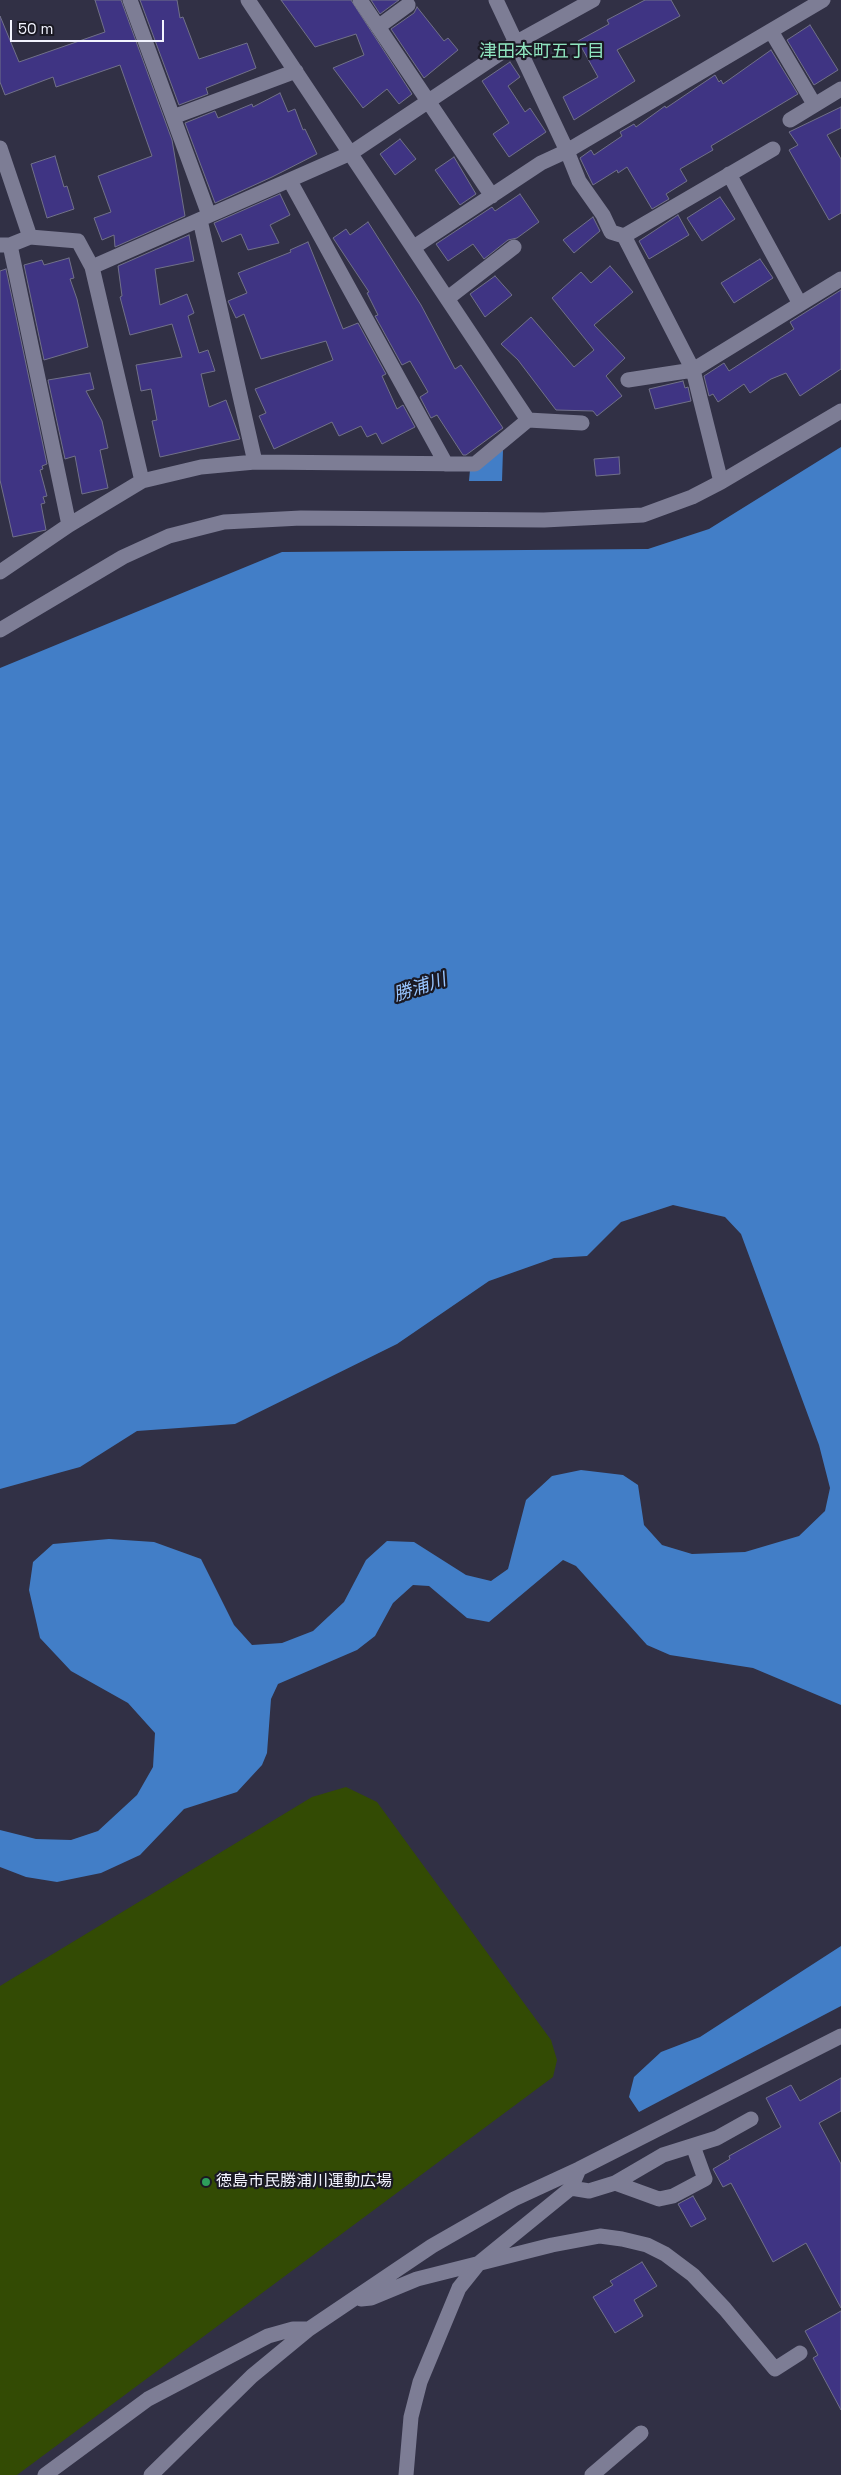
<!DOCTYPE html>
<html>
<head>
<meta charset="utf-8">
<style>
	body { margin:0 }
	#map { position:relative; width:841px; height:2475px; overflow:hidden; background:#313045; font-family:"Space Grotesk",sans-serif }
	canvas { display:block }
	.scale { position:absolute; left:10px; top:20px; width:154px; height:22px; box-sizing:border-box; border:2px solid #f2f3fe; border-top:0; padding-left:6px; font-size:15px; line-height:18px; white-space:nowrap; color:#f2f3fe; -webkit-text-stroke:4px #1a1923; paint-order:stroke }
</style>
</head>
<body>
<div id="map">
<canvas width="841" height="2475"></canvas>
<div class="scale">50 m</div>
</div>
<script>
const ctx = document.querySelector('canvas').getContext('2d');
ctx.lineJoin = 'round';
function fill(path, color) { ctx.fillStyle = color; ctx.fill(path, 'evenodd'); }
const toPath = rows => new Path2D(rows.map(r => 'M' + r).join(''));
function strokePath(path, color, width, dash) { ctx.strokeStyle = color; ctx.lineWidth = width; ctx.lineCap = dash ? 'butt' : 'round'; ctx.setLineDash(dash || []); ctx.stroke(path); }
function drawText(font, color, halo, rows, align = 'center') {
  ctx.font = font + ' "Space Grotesk","Noto Sans JP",sans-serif'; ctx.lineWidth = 4.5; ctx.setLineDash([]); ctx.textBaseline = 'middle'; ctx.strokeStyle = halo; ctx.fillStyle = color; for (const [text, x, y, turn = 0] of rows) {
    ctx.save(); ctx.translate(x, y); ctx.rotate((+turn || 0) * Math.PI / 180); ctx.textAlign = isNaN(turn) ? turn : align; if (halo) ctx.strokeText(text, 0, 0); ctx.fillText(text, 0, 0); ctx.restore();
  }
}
fill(toPath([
	[346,1787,377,1802,551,2040,557,2060,553,2077,17,2475,0,2475,0,1986,312,1797]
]), '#334b04');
fill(toPath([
	[841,447,841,1705,753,1668,670,1655,647,1645,576,1566,563,1560,489,1622,467,1618,429,1586,413,1585,393,1603,375,1636,357,1650,278,1684,271,1699,267,1753,262,1765,237,1792,184,1809,140,1855,101,1873,57,1882,26,1877,0,1867,0,1830,36,1839,71,1840,98,1831,137,1795,153,1767,155,1733,128,1703,71,1671,40,1638,29,1590,33,1562,53,1544,109,1539,154,1542,201,1559,234,1625,252,1645,282,1643,313,1631,344,1602,366,1560,387,1541,414,1542,466,1575,491,1581,508,1569,526,1500,552,1476,581,1470,623,1475,638,1485,644,1525,662,1545,692,1554,745,1552,799,1536,825,1511,830,1488,819,1445,741,1234,725,1217,673,1205,621,1222,587,1256,554,1258,489,1281,397,1344,235,1424,137,1431,80,1467,0,1489,0,668,282,552,648,549,709,529],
	[503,450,502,481,469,481,470,470],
	[841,1946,841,2006,639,2112,629,2097,634,2077,661,2052,700,2037]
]), '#427ec7');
const building = toPath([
	[95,0,121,0,172,140,185,216,115,247,114,235,102,240,94,218,111,212,98,176,152,156,120,65,56,87,53,77,5,95,0,82,0,16,19,62,105,32,95,0],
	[140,0,177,0,180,18,183,17,199,59,247,43,256,68,206,88,208,94,179,105,140,0],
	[281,0,351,0,412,94,399,104,387,89,363,108,333,68,364,55,356,34,315,47,281,0],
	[371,0,399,0,380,14,371,0],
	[645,0,671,0,680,16,617,50,635,81,574,120,563,97,598,77,578,41,609,24,607,20,645,0],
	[417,7,444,41,448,38,458,50,424,78,391,29,414,13,417,7],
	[810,25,838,70,814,85,787,40,810,25],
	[771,50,798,94,711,146,713,150,680,169,687,181,666,194,669,199,652,209,627,167,618,173,617,170,593,185,580,158,591,150,594,155,622,136,620,132,634,124,636,127,665,106,666,108,715,75,719,82,721,80,723,84,771,50],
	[510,62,520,77,508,86,525,112,530,108,546,132,509,157,493,134,509,123,482,81,510,62],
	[280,93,288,112,295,109,303,130,305,129,317,154,272,177,215,203,185,123,215,111,218,118,252,104,253,107,280,93],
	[841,107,841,128,827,135,841,159,841,213,829,220,789,150,798,145,789,132,841,107],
	[400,139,416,159,395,175,380,154,400,139],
	[55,156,64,187,67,186,74,209,47,218,31,164,55,156],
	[454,157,476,194,460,205,435,170,454,157],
	[280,194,290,215,270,225,279,243,248,250,241,234,222,242,214,223,280,194],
	[520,194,539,222,517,238,508,240,484,259,473,244,448,261,436,244,492,207,495,211,520,194],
	[720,197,735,219,702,241,687,218,720,197],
	[678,215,689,235,649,259,639,241,678,215],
	[593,217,600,231,574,253,563,240,593,217],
	[368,222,421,305,455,369,461,365,503,428,466,455,463,455,437,415,431,418,420,397,428,392,410,361,402,365,375,316,378,315,367,293,369,292,333,238,346,229,350,235,368,222],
	[189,235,194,261,155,269,160,305,187,294,194,313,188,316,199,353,208,350,215,371,201,374,209,407,226,400,240,439,160,457,152,421,157,420,151,389,141,391,136,365,182,357,172,324,130,335,120,297,122,296,118,266,189,235],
	[308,242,343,329,358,323,386,374,382,376,397,409,403,405,415,427,382,444,376,433,367,437,361,426,339,436,332,422,274,449,259,416,266,413,255,389,333,360,326,341,261,359,244,314,236,318,228,301,247,293,238,273,291,252,290,250,308,242],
	[69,258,74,278,70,279,77,299,88,347,44,360,24,265,42,260,44,265,69,258],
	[760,259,773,278,734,303,721,283,760,259],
	[610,266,633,292,594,325,625,358,606,376,622,396,597,416,593,411,556,410,518,360,501,344,531,317,574,367,594,350,552,298,581,272,591,283,610,266],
	[6,269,47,464,42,466,43,469,40,470,47,496,43,497,45,503,41,504,46,530,13,537,0,480,0,271,6,269],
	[495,276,512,295,485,317,470,294,495,276],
	[841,290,841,369,800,396,786,373,771,379,750,393,744,384,718,402,713,394,709,396,704,376,724,363,729,371,794,329,790,322,841,290],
	[90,373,94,389,86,391,102,421,108,448,100,450,108,488,82,494,75,456,65,459,48,380,90,373],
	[683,381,685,388,688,387,691,401,655,409,649,389,683,381],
	[619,457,620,474,596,476,594,459,619,457],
	[841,2078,841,2111,819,2123,841,2164,841,2308,806,2243,773,2262,731,2183,723,2187,713,2169,730,2159,729,2156,781,2127,766,2098,791,2085,800,2101,841,2078],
	[693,2196,706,2219,691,2227,678,2204,693,2196],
	[642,2262,657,2286,634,2300,643,2316,615,2333,593,2297,613,2285,610,2281,642,2262],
	[841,2311,841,2410,813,2358,818,2355,805,2331,841,2311]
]);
fill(building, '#3f3483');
strokePath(building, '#717189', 1);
strokePath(toPath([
	[130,0,209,215],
	[360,0,492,196],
	[496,0,567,151,823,0],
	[378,27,408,5],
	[771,31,814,104],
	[173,117,296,71],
	[790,120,841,89],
	[0,148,30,237],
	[729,174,800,304],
	[290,181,446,464],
	[200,220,255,462],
	[0,245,10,245,30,237,78,241,92,267,142,481],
	[10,245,69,525],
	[414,247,541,163,567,151,579,181,603,215,611,232,624,236],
	[92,267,351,153,517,42,593,0],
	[448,298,514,247],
	[628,380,693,370,841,279],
	[528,420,582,423],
	[721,482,693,370,624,236,773,149],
	[0,572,69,525,142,481,201,467,255,462,475,464,528,420,248,0],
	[0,630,123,557,169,536,224,522,301,518,544,520,643,515,692,497,721,482,841,411],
	[615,2183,659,2199,673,2196,705,2179,693,2146],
	[571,2188,589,2191,615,2183,663,2155,717,2138,751,2119],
	[361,2299,371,2298,417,2279,552,2245,600,2236,622,2239,647,2245,665,2254,693,2275,725,2309,775,2369,800,2353],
	[45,2475,148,2399,268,2336,293,2329,309,2329],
	[151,2475,252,2376,309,2329,432,2246,514,2199,579,2169,841,2036],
	[406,2475,411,2417,420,2382,459,2288,479,2263,571,2188,579,2169],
	[592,2475,641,2433]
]), '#7d7d95', 15);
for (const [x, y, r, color] of [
	[206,2182,5,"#2e9e5b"]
]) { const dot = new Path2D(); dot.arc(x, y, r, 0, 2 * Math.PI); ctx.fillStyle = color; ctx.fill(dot); strokePath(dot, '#1a1923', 2); }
drawText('16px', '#f2f3fe', '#1a1923', [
	["徳島市民勝浦川運動広場",216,2182]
], 'left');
drawText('18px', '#8fe5bf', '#1a1923', [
	["津田本町五丁目",542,52]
]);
drawText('italic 18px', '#98c5ff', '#1a1923', [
	["勝浦川",420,988,-18]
]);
</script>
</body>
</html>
